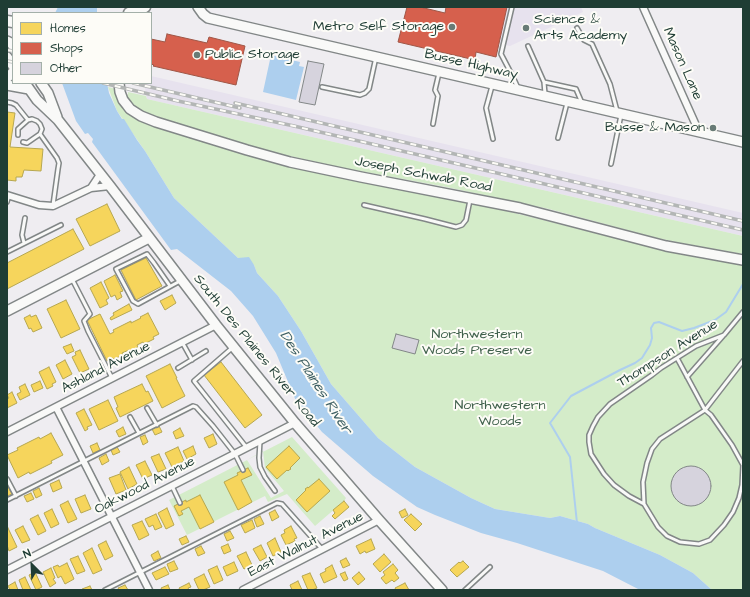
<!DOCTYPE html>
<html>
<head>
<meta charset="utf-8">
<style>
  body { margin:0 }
  #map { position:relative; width:750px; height:597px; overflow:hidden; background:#efedf1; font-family:"Architects Daughter",sans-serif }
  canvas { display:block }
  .frame { position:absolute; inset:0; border:8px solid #1f3d34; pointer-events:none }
  .legend { position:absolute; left:12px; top:12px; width:140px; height:72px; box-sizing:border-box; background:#fdfcf7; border:1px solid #a4b0a9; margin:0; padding:5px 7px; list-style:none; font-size:12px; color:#1f3d34 }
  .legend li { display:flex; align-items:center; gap:8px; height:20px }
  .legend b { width:20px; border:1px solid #a4b0a9 }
  .north { position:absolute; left:12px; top:545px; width:40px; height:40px; -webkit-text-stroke:3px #fdfcf7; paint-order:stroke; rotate:336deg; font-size:11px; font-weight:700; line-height:16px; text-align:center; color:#1f3d34 }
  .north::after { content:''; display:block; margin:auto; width:14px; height:18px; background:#1f3d34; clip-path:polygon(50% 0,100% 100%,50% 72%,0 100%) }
</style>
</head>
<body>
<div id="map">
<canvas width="750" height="597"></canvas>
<div class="frame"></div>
<ul class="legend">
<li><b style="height:11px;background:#f6d55c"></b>Homes</li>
<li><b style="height:11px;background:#d6604d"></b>Shops</li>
<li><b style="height:11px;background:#d6d3dd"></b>Other</li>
</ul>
<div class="north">N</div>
</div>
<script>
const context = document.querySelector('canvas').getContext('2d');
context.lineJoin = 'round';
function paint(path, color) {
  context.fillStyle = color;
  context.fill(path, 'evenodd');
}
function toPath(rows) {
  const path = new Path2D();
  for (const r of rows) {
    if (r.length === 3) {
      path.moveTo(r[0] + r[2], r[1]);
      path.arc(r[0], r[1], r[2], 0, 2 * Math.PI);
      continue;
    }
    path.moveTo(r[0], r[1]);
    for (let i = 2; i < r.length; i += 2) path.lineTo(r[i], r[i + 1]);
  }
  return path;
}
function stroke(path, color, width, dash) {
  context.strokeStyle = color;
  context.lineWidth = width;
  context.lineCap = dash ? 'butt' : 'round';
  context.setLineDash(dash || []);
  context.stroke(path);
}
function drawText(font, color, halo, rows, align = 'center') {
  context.font = font + ' "Architects Daughter",sans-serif';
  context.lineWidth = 4;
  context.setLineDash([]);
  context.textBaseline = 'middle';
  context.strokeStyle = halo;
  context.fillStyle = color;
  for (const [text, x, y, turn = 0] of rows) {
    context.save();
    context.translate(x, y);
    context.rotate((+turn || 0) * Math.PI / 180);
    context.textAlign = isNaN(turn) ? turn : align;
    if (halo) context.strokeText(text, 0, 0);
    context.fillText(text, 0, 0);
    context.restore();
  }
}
const built = toPath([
  [507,7,581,7,583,12,510,46,499,44],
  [151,76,743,213,743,236,147,99,144,83,151,83]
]);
const green = toPath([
  [108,87,116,89,117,96,167,130,235,152,286,166,354,181,486,206,543,220,669,252,700,258,743,265,743,590,712,590,693,573,660,555,595,528,588,524,560,516,550,518,495,509,471,498,415,467,378,438,331,384,301,331,278,296,257,273,254,265,238,258,174,198,145,151,117,111],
  [128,92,146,96,147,99,743,236,743,254,681,243,657,238,549,209,446,187,343,168,272,152,213,136,139,110,129,102,126,96,128,94],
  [292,437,346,498,344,501,315,526,287,494,268,502,265,496,187,535,169,500],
  [263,451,265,468,284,491,271,498,247,460]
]);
const water = toPath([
  [58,7,97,7,97,13,55,13],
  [271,55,300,62,299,66,304,67,296,100,263,92],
  [62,83,84,83,84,84,85,83,107,83,109,93,117,111,122,119,124,119,137,140,145,151,174,198,238,258,249,257,254,265,257,273,278,296,301,331,331,384,378,438,415,467,471,498,495,509,550,518,560,516,588,524,595,528,660,555,693,573,712,590,640,590,603,571,517,543,481,533,435,515,417,507,373,476,322,432,313,421,309,422,303,414,304,411,296,401,276,353,253,316,231,291,177,249,171,250,92,142,93,139,88,133,85,134,76,121]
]);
const homes = toPath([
  [7,112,15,113,10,147,43,149,41,171,24,170,22,177,16,177,16,181,7,180,7,112],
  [107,204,120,231,90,246,76,219,107,204],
  [73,229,84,249,7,289,7,263,73,229],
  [146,258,162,286,136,300,121,270,146,258],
  [115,275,123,291,120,292,122,297,117,300,115,295,111,297,104,281,115,275],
  [101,282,109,298,106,300,108,304,100,308,90,288,101,282],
  [172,295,176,303,165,310,160,301,172,295],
  [66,300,80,329,61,338,47,309,66,300],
  [129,304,132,310,111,320,110,318,114,315,113,313,129,304],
  [148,313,159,334,153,337,154,339,144,344,143,342,137,345,138,347,130,351,129,350,122,353,123,355,114,359,113,358,107,361,87,320,100,314,110,334,114,332,113,330,131,321,131,323,141,318,140,317,148,313],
  [30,315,31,317,36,315,42,328,33,332,31,328,29,329,24,318,30,315],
  [71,344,74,351,67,354,63,347,71,344],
  [80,350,89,369,80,373,72,357,76,355,75,352,80,350],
  [65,360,72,374,63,379,56,365,65,360],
  [221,362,262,415,245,428,204,375,221,362],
  [170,364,177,378,176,378,185,396,162,408,146,376,170,364],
  [49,367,56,382,52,384,53,386,47,389,39,372,49,367],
  [40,381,43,388,34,392,31,385,40,381],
  [25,384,30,395,20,400,17,394,21,392,19,387,25,384],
  [142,384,146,392,148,391,153,401,120,417,116,408,118,407,114,397,142,384],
  [12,392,17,403,7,408,7,399,9,398,7,395,12,392],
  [108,400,118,421,99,430,89,409,108,400],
  [84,409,92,425,87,427,88,429,85,431,76,413,84,409],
  [159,426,162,432,155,435,152,429,159,426],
  [123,427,126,434,119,437,116,431,123,427],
  [180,428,184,436,176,439,173,432,180,428],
  [51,433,63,455,51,461,52,463,30,474,29,472,18,478,7,455,18,450,17,448,39,437,40,439,51,433],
  [213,434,217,444,209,448,204,438,213,434],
  [145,435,148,442,143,445,140,437,145,435],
  [97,443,100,450,93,453,90,446,97,443],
  [193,446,196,454,187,459,183,451,193,446],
  [289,446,300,458,290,468,291,469,289,470,288,471,287,470,277,479,266,467,289,446],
  [117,447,120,452,113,455,111,450,117,447],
  [178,447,184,461,172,467,165,453,178,447],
  [106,454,109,461,102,465,99,458,106,454],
  [159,454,166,469,158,472,151,457,159,454],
  [145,461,152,475,143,479,136,465,145,461],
  [129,467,137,484,128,489,120,472,129,467],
  [248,468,252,475,241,480,252,502,238,510,224,482,238,475,237,473,248,468],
  [120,474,126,490,116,494,109,478,120,474],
  [319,479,330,491,307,512,296,500,306,490,305,489,308,487,308,488,319,479],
  [59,480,62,488,53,492,50,484,59,480],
  [7,485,12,494,7,496,7,485],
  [39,488,42,495,36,498,33,491,39,488],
  [31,493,34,499,27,502,24,496,31,493],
  [85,495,91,509,81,513,75,499,85,495],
  [200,495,214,522,200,529,189,507,181,511,183,514,179,516,174,506,186,500,186,502,200,495],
  [68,501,77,519,68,523,60,505,68,501],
  [344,501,349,507,335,519,332,516,335,513,333,510,344,501],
  [167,508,174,525,166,529,158,513,167,508],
  [52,509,59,524,51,528,44,513,52,509],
  [405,509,408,515,402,518,399,512,405,509],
  [275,510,279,517,272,521,269,513,275,510],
  [156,514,162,527,155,530,153,525,149,527,145,519,156,514],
  [411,514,422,524,415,531,404,520,411,514],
  [38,515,46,531,38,535,30,519,38,515],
  [260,516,264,524,257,527,254,519,260,516],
  [252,520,255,528,245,533,241,525,252,520],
  [142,521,149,535,139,540,132,525,142,521],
  [23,526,30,540,22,543,15,530,23,526],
  [291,526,297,538,294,539,295,541,286,545,281,535,285,533,284,530,291,526],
  [8,528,17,547,9,551,7,545,7,529,8,528],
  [230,531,234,538,227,541,224,534,230,531],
  [186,536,189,542,182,545,179,539,186,536],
  [275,538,281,552,273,556,267,543,275,538],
  [371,539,375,549,366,553,365,551,360,554,356,546,371,539],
  [106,541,113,556,105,560,98,545,106,541],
  [228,544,231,551,224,554,221,547,228,544],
  [261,545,267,557,260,561,253,549,261,545],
  [201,546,205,553,198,556,195,549,201,546],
  [92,548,102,570,93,574,83,553,92,548],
  [158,551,161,558,154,561,151,555,158,551],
  [246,552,252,565,244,569,237,556,246,552],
  [384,554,391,562,380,572,373,564,384,554],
  [78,556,85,571,77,574,70,559,78,556],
  [346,558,350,565,343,568,340,561,346,558],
  [174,561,178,569,170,572,167,564,174,561],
  [463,561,469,567,457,577,450,570,459,562,460,563,463,561],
  [234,562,238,571,227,576,223,567,234,562],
  [67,563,74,579,65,584,61,576,58,578,53,567,58,565,59,567,67,563],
  [393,564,398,570,395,573,399,578,394,582,392,580,386,584,381,578,385,575,383,572,393,564],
  [332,565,337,577,324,583,320,574,326,571,325,569,332,565],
  [217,566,223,580,214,584,208,570,217,566],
  [165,567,169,574,156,580,152,573,165,567],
  [51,568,55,578,53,579,56,583,50,587,43,572,51,568],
  [35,572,42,587,36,590,29,575,35,572],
  [345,572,348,579,344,581,340,574,345,572],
  [359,572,365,579,358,585,352,578,359,572],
  [310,573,317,588,312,590,308,590,302,576,310,573],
  [204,574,210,587,203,590,199,590,194,579,204,574],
  [25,577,31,590,23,590,19,580,25,577],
  [298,581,302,590,292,590,290,585,298,581],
  [15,582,18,590,10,590,8,586,15,582],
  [189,583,191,587,188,588,189,590,180,590,179,588,189,583],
  [405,583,409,590,396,590,395,588,405,583],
  [125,585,128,590,119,590,118,588,125,585],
  [168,585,170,590,162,590,161,588,168,585],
  [90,586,92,590,83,590,82,589,90,586]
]);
const shops = toPath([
  [407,7,420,7,445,13,446,7,507,7,496,57,476,52,475,60,398,42,407,7],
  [167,34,207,43,209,37,245,46,236,85,153,66,154,65,151,64,151,39,165,42,167,34]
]);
const stream = toPath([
  [577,523,570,457,550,423,571,396,620,370,635,363,642,358,650,345,652,338,651,328,654,323,659,322,682,331,694,328,715,320,726,312,743,284]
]);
const building = toPath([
  [308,61,324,64,315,105,299,102,308,61],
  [396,334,419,340,415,354,392,348,396,334],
  [691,486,20]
]);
const lane = toPath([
  [512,7,501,54,512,75,518,88],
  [577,28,584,40,592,44,610,84,617,111],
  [528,46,544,82,545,94],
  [544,82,576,89,582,103],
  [492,86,486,108,493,139],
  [322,87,360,95,365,93,369,89,376,57],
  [7,102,12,103,16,105,28,120,32,119,37,121,40,124,42,129,40,134,57,158,59,163,58,169,53,205],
  [433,124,438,96,435,90,439,73],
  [18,135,18,129,28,120],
  [558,138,567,103],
  [23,142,27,143,40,134],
  [611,164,621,115],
  [7,202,9,195],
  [364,205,425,219,456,227,462,225,466,220,470,200],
  [24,243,22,235,25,218],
  [7,252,61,225],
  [72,279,90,314,84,321,88,331,112,378],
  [170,286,154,263,147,254,116,269,133,301,138,304,180,281],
  [182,342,192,360],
  [232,348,194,381,247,448],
  [677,358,705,410,711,415,732,445,743,465,742,485,739,498,733,512,724,525,710,540,699,544,680,542,667,536,658,527,644,504,643,482,647,463,652,449,660,439,705,410,743,361],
  [178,368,206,351],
  [687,377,723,336],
  [147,408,157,425],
  [130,417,139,433],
  [260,441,259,458,260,467,265,477,275,491],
  [7,479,16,496],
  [172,486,180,503],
  [7,500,193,406,196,407,213,426,235,454,243,470],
  [644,504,629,496,614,485,604,474,591,454,589,442,589,435,593,426,598,417,610,404,652,375,661,368,696,346,724,335,743,312],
  [105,590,277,503,282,504,322,549],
  [465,590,490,567]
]);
const street = toPath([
  [643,7,699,132],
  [91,188,101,173],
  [7,195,39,205,53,206,91,188,110,186],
  [56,407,149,590],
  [7,432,216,325],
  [7,570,295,423],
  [243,590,379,520]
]);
const secondary = toPath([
  [198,7,203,14,208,18,743,142],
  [7,41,11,43,13,46],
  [7,57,13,66],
  [7,78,13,72],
  [25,83,37,100,58,120,110,186,216,325,295,423,379,520,442,590],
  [41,83,48,93,57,117],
  [119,83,120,92,123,100,127,105,130,109,141,116,156,122,247,150,290,162,361,177,520,208,666,246,743,260],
  [7,85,29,89],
  [7,311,149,238]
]);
const primary = toPath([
  [129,13,145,7],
  [7,21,13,22]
]);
const rail = toPath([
  [7,50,13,51],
  [7,61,13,62],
  [103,83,178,101,294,126,743,230],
  [133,83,240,108],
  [235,103,743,221]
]);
const markers = [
  [452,27,4,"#687b76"],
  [526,28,4,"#687b76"],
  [197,55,4,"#687b76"],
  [713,128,4,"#687b76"]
];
const poiNames = [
  ["Science &",534,20],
  ["Arts Academy",534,36],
  ["Metro Self Storage",444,27,"right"],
  ["Public Storage",205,55],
  ["Busse & Mason",705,128,"right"]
];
const streetNames = [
  ["Mason Lane",682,64,66],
  ["Busse Highway",471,65,13],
  ["Joseph Schwab Road",423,175,11],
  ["South Des Plaines River Road",256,351,51],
  ["Thompson Avenue",668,354,-32],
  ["Ashland Avenue",106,368,-27],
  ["Oakwood Avenue",145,486,-27],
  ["East Walnut Avenue",306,545,-27]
];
const parkNames = [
  ["Northwestern",477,335],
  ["Woods Preserve",477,351],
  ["Northwestern",500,406],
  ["Woods",500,422]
];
const waterNames = [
  ["Des Plaines River",315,383,57]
];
paint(built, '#e7e2ee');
paint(green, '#d4ecc9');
paint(water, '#adcfee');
paint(homes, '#f6d55c');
stroke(homes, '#b6a750', 1);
paint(shops, '#d6604d');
stroke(shops, '#9f5646', 1);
stroke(stream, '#adcfee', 2);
paint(building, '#d6d3dd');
stroke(building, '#828787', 1);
stroke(lane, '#828787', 6);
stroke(street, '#828787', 9);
stroke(secondary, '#828787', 12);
stroke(primary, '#828787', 13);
stroke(lane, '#f9f9f8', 3);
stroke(street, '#f9f9f8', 6);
stroke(secondary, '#f9f9f8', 9);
stroke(primary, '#f9f9f8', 10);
stroke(rail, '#b3b6b5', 3.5);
stroke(rail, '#fdfcf7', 2, [6]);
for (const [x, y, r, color] of markers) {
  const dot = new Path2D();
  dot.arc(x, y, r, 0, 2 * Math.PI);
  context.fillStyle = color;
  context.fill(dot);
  stroke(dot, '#fdfcf7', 1.5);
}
drawText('14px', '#1f3d34', '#fdfcf7', poiNames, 'left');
drawText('14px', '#1f3d34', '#fdfcf7', streetNames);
drawText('14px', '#3f604b', '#fdfcf7', parkNames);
drawText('italic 15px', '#3c5e62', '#fdfcf7', waterNames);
</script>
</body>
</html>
